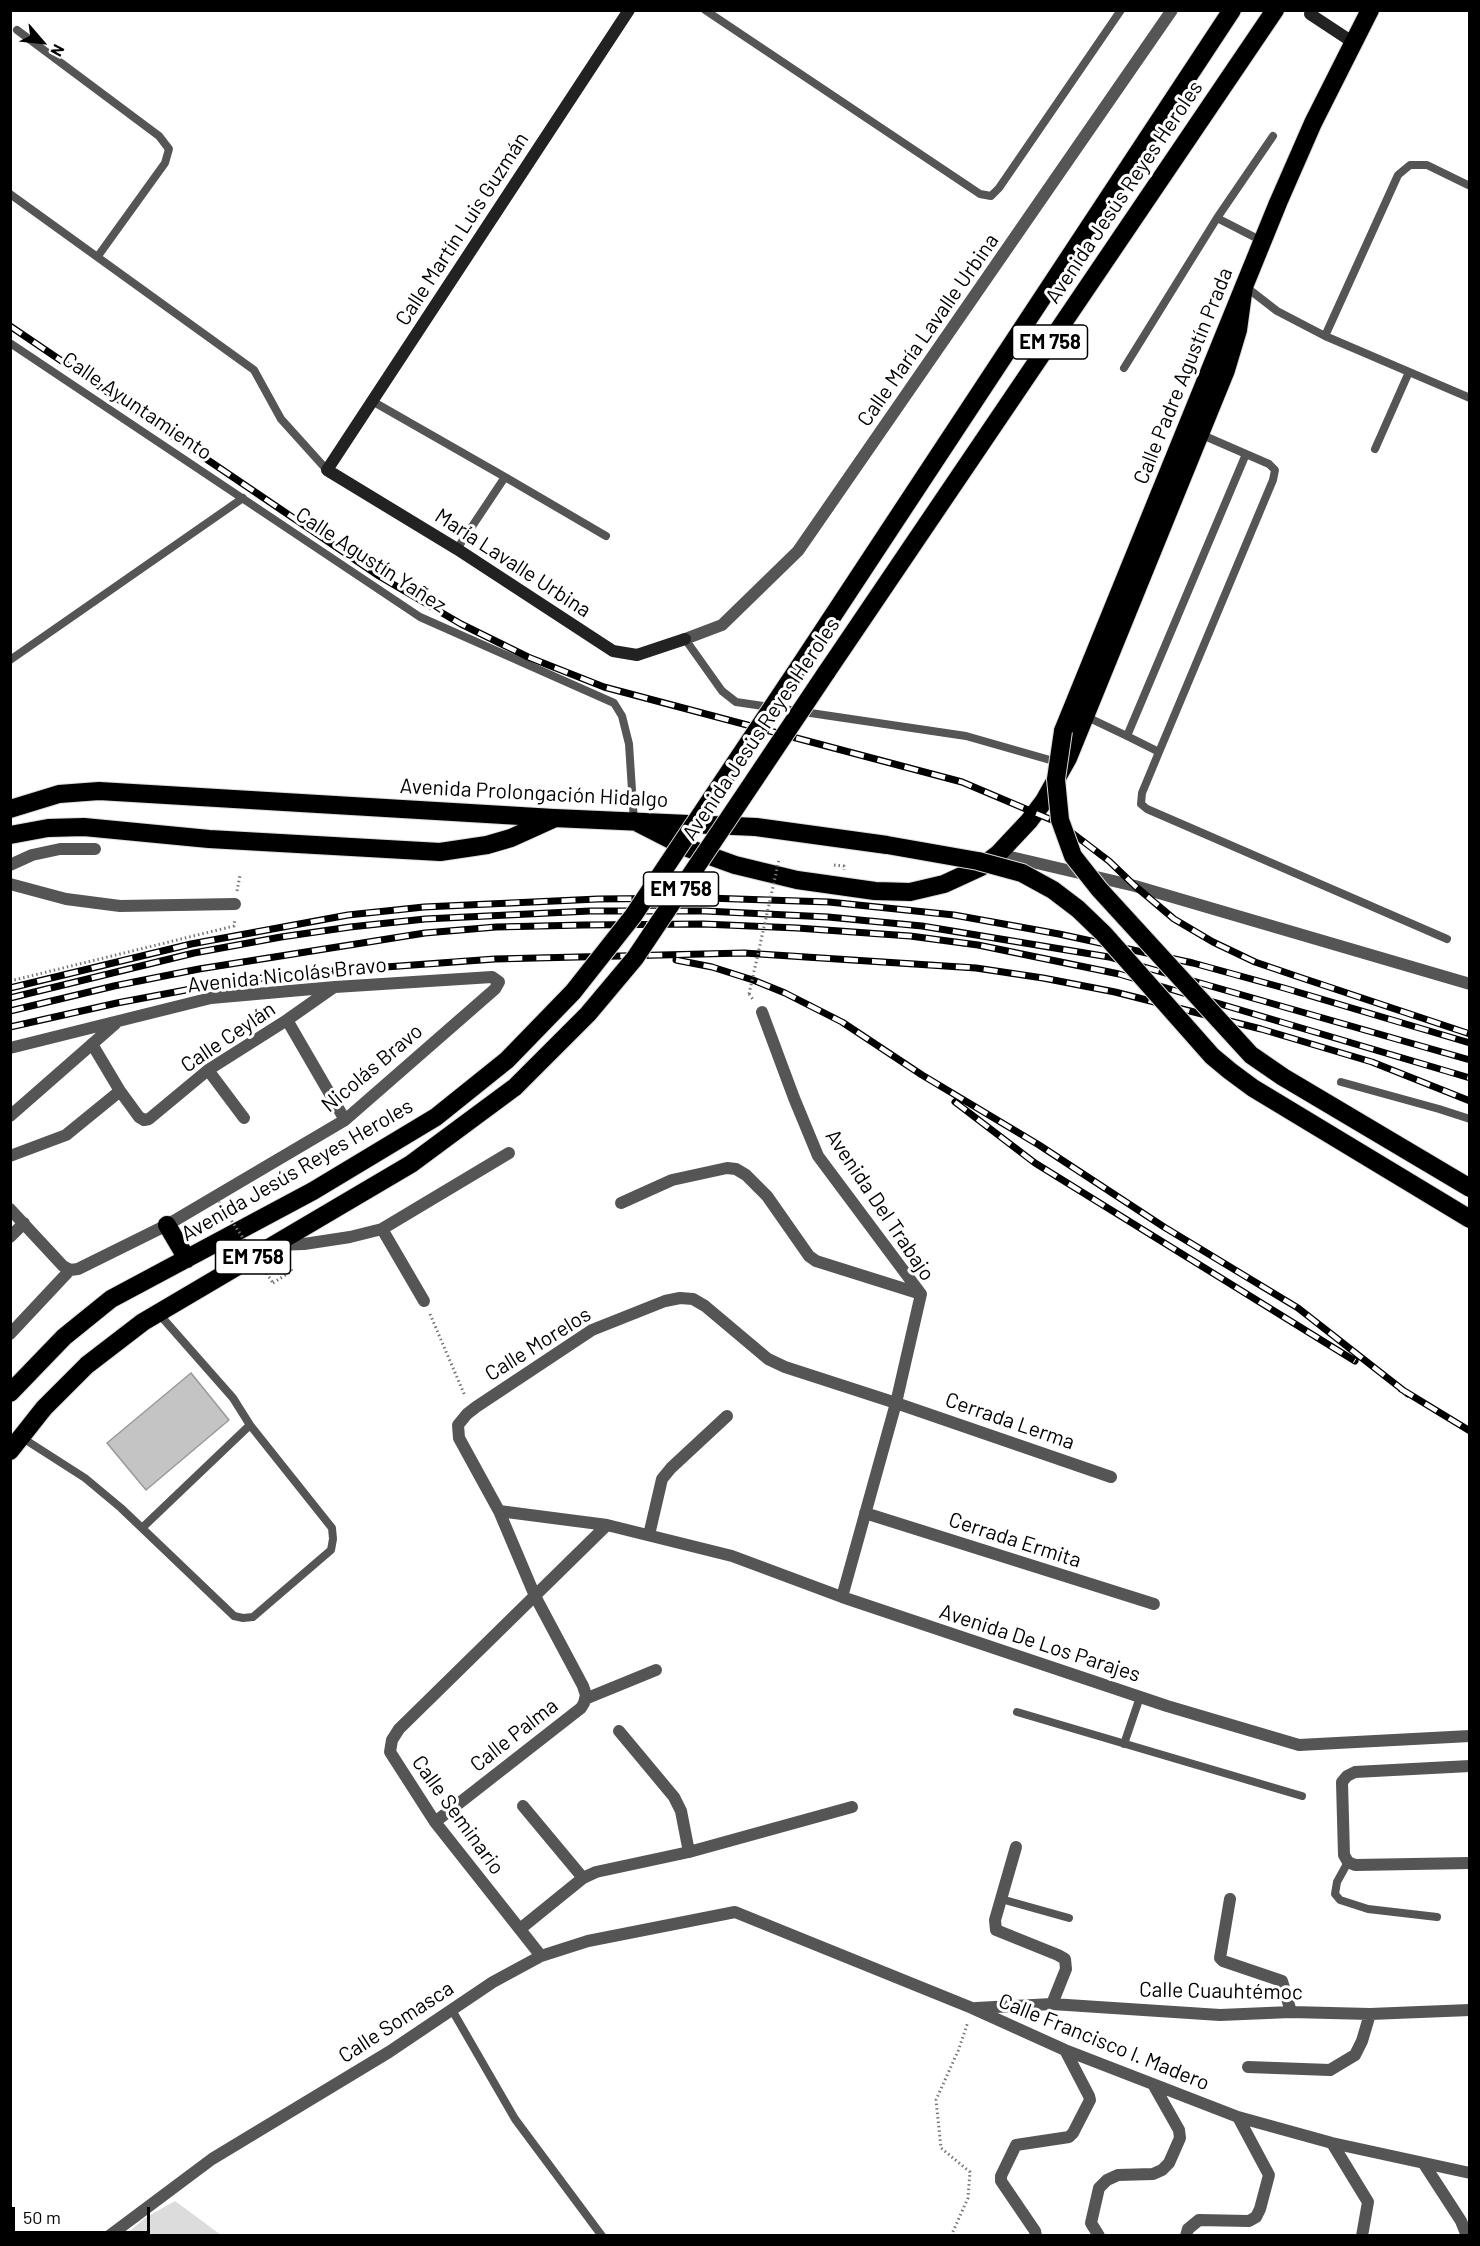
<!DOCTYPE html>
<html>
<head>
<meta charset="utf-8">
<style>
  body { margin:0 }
  #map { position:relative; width:1480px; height:2246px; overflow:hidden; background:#fff; font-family:Barlow,sans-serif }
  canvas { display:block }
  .frame { position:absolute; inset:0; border:12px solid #000; pointer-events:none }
  .north { position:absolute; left:12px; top:12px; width:60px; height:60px; -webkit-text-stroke:4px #fff; paint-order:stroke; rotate:118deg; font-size:16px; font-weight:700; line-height:24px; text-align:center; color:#000 }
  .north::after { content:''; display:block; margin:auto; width:21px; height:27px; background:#000; clip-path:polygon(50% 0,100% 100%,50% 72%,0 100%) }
  .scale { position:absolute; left:12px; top:2207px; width:138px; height:27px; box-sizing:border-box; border:3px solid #000; border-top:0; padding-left:8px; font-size:18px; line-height:21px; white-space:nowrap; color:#000; -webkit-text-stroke:4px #fff; paint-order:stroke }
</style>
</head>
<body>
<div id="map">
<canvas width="1480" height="2246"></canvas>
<div class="frame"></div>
<div class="north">N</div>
<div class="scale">50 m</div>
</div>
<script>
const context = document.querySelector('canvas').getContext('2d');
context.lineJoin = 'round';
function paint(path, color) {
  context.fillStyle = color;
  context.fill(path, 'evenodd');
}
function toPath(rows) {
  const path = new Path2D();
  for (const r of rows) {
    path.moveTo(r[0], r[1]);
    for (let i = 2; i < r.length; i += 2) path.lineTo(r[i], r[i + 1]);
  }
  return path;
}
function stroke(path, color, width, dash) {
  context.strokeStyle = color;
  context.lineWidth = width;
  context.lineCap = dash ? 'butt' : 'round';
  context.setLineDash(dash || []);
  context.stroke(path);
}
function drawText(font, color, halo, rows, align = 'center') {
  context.font = font + ' Barlow,sans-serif';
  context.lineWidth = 6;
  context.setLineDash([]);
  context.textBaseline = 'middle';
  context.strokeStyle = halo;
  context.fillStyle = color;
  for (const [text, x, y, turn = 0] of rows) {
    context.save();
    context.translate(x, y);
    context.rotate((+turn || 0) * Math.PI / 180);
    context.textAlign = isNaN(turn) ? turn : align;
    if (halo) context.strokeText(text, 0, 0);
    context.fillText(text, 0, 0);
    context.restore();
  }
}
const green = toPath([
  [175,2201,221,2235,125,2235,145,2218]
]);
const building = toPath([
  [191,1373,229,1420,146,1490,107,1443,191,1373]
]);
const path = toPath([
  [834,865,844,866,844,870],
  [237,891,240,875],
  [10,981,234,926,235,919],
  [749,994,754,1001],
  [273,1283,292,1271,284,1258],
  [430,1314,465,1396],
  [951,2236,968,2198,970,2172,941,2148,936,2100,958,2051,968,2022]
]);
const lane = toPath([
  [705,10,980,194,991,196,999,188,1121,10],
  [17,30,159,136,169,149,165,163,98,256],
  [10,194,254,370,281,419,327,470],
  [1217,218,1262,241],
  [1246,287,1277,311,1325,336,1470,398],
  [1325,336,1398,175,1410,165,1427,165,1470,186],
  [10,343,420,617,614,703,622,716,629,744,634,821],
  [1124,368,1217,218,1273,136],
  [372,401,505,477],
  [1200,434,1269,464,1275,470,1273,480,1159,752,1142,793,1141,804,1147,809,1447,939],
  [1375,449,1409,372],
  [457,549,505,477,606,536],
  [685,639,722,691,736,702,966,736,1057,762],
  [10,660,243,498],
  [1085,716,1127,736],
  [1159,752,1127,736,1246,454],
  [1341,1082,1439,1109,1470,1119],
  [21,1437,85,1478,121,1508,234,1616,243,1618,253,1617,331,1550,333,1539,332,1528,250,1425,233,1398,159,1314],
  [142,1528,250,1425],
  [1017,1712,1302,1796],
  [1124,1744,1140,1697],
  [1348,1862,1337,1882,1335,1894,1340,1900,1368,1909,1437,1917],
  [1001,1899,1069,1918],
  [452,2010,515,2119,602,2236]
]);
const street = toPath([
  [685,639,722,625,798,551,1172,10],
  [998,854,1135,886,1470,984],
  [10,865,32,855,60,849,95,849],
  [10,884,66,899,120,906,235,904],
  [762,1012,794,1098,818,1156,921,1294,896,1403,842,1597],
  [287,1020,345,1120],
  [92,1044,120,1091,139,1117,144,1120,149,1119,208,1070,287,1020,334,987],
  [10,1048,211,998,335,987,492,977,499,982,495,989,345,1120,167,1225,78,1269,70,1270],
  [208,1070,244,1118],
  [10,1116,115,1024],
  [10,1156,66,1135,120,1091],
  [621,1203,672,1180,727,1168,736,1169,746,1175,767,1196,809,1256,816,1261,921,1294],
  [10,1209,63,1266,70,1270],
  [382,1229,509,1153],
  [10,1237,24,1223],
  [276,1245,304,1244,350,1237,382,1229,424,1301],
  [10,1334,70,1270],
  [499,1511,607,1525,732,1556,842,1597,1167,1706,1299,1745,1470,1736],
  [865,1513,1154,1604],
  [649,1535,662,1479,671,1468,727,1416],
  [585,1699,656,1670],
  [619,1731,674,1797,681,1811,689,1852],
  [1470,1766,1355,1772,1347,1776,1342,1782,1344,1855,1348,1862,1355,1865,1470,1863],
  [523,1806,583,1878],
  [435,1822,581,1708,584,1703,586,1695,583,1686,535,1596,499,1511,459,1438,458,1425,467,1414,476,1407,592,1330,665,1301,680,1298,693,1299,705,1306,768,1359,785,1367,896,1403,1111,1477],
  [1016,1847,995,1920,996,1930,1058,1955,1065,1959,1066,1969,1052,2004],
  [1230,1899,1220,1958,1223,1961,1282,1981,1291,2012],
  [520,1929,583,1878,596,1872,689,1852,852,1807],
  [541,1956,435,1822,390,1752,392,1740,399,1729,607,1525],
  [976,2008,1052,2004,1220,2015,1291,2012,1370,2014,1470,2010],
  [1248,2067,1330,2070,1355,2055,1362,2041,1370,2014],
  [1332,2143,1368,2202,1362,2236],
  [1424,2164,1461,2221,1467,2236],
  [109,2236,212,2159,389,2052,493,1982,541,1956,588,1941,735,1912,972,2008,1065,2050,1238,2117,1332,2143,1470,2173],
  [1036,2236,1035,2231,1001,2181,1001,2176,1016,2145,1069,2137,1073,2133,1090,2100,1089,2096,1065,2050],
  [1099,2236,1091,2223,1099,2188,1107,2180,1118,2175,1153,2174,1162,2170,1169,2163,1180,2138,1179,2130,1153,2084],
  [1186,2236,1188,2229,1199,2220,1249,2221,1256,2217,1260,2209,1269,2175,1238,2117]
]);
const secondary = toPath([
  [629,10,327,470,457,549,613,651,637,655,685,639],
  [1310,14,1354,43]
]);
const highway = toPath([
  [799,667,1232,10],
  [826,673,1275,10],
  [1063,731,1278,203,1313,123,1370,10],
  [10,809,59,794,99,791,554,818,756,827],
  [634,821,685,847,735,865,797,880,875,891,910,892,944,884,981,867,998,854,1029,821,1044,801,1068,758,1226,370,1238,330,1244,286],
  [10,835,48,828,84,827,209,839,440,852,487,845,511,838,553,819],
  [167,1225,187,1259],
  [10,1393,64,1337,111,1299,313,1191,436,1117,507,1060],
  [10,1451,44,1408,87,1365,143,1322,411,1164,515,1087]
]);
const rail = toPath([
  [10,326,379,576,461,624,528,657,604,687,962,782,1059,823,1109,861,1135,886,1174,919,1213,942,1255,962,1293,975,1470,1034],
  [676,960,712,967,753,980,785,993,842,1022,922,1075,1039,1145,1164,1227,1298,1308,1408,1394],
  [10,988,191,944,348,915,424,907,598,899,707,898,829,902,954,915,1059,934,1193,963,1284,988,1470,1043],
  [10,998,194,953,281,937,350,927,425,919,590,911,705,911,828,917,922,926,1109,957,1470,1060],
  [10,1011,114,986,199,969,425,933,496,927,584,925,703,924,797,928,910,936,978,945,1119,974,1470,1078],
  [10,1027,117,1003,207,986,290,974,495,959,744,953,976,968,1043,978,1115,992,1261,1029,1372,1062,1470,1101],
  [955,1102,1035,1163,1355,1361],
  [1401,1389,1470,1431]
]);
const pathBridge = toPath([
  [749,994,779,860],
  [219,1202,273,1283]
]);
const highwayBridge = toPath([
  [1063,731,1056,779,1060,820,1073,856,1099,889,1251,1055,1283,1077,1470,1188],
  [756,827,887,845,978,861,1022,873,1053,890,1078,909,1104,934,1212,1056,1230,1071,1253,1088,1470,1219],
  [507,1060,573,992,633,916,799,667],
  [515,1087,588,1014,635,958,826,673]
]);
const shields = [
  [1050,342,75],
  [681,889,75],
  [253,1257,75]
];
const shieldNames = [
  ["EM 758",1050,342],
  ["EM 758",681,889],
  ["EM 758",253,1257]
];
const streetNames = [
  ["Avenida Jesús Reyes Heroles",1124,192,-56],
  ["Calle Martín Luis Guzmán",462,229,-57],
  ["Calle María Lavalle Urbina",928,330,-55],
  ["Calle Padre Agustín Prada",1183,376,-68],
  ["Calle Ayuntamiento",137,406,34],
  ["Calle Agustín Yañez",371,560,33],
  ["María Lavalle Urbina",513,563,33],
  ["Avenida Jesús Reyes Heroles",761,729,-56],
  ["Avenida Prolongación Hidalgo",534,793,3],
  ["Avenida Nicolás Bravo",287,975,-6],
  ["Calle Ceylán",228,1037,-34],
  ["Nicolás Bravo",372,1068,-40],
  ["Avenida Jesús Reyes Heroles",297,1170,-30],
  ["Avenida Del Trabajo",880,1205,56],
  ["Calle Morelos",538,1344,-32],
  ["Cerrada Lerma",1010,1421,19],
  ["Cerrada Ermita",1015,1540,18],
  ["Avenida De Los Parajes",1040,1643,18],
  ["Calle Palma",514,1735,-38],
  ["Calle Seminario",458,1815,54],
  ["Calle Cuauhtémoc",1221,1991,1],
  ["Calle Somasca",396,2022,-33],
  ["Calle Francisco I. Madero",1104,2042,22]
];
paint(green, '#dcdcdc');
paint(building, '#c4c4c4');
stroke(building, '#999', 1.5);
stroke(highway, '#dbdbdb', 20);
stroke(path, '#777', 3, [1.5, 3]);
stroke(lane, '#555', 8);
stroke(street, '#555', 12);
stroke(secondary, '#222', 12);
stroke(highway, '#000', 18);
stroke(rail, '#000', 7);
stroke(rail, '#fff', 4.5, [14]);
stroke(highwayBridge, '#dbdbdb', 20, []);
stroke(pathBridge, '#777', 3, [1.5, 3]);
stroke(highwayBridge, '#000', 18);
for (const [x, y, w] of shields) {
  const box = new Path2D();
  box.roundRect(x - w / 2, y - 17, w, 34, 4.5);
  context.fillStyle = '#fff';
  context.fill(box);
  stroke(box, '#000', 1.5);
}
drawText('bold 20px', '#000', null, shieldNames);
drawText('21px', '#000', '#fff', streetNames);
</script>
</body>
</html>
